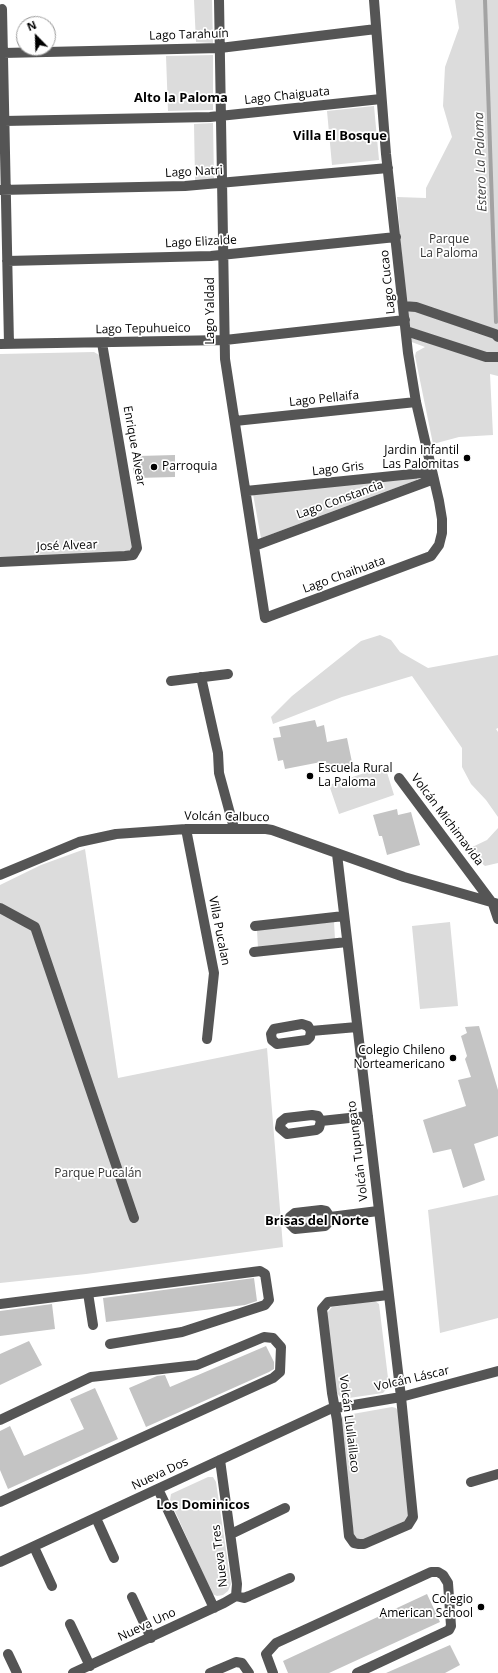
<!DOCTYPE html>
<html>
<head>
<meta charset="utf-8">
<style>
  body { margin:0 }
  #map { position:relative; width:498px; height:1673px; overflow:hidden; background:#fff; font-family:"Open Sans",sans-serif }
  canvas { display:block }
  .north { position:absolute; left:16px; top:16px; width:40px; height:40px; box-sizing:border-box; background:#fff; border:1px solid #999; border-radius:50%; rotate:337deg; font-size:11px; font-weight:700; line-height:16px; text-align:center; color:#000 }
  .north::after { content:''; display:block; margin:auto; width:14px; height:18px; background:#000; clip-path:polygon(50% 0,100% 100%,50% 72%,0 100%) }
</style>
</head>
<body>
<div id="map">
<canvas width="498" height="1673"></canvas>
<div class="north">N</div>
</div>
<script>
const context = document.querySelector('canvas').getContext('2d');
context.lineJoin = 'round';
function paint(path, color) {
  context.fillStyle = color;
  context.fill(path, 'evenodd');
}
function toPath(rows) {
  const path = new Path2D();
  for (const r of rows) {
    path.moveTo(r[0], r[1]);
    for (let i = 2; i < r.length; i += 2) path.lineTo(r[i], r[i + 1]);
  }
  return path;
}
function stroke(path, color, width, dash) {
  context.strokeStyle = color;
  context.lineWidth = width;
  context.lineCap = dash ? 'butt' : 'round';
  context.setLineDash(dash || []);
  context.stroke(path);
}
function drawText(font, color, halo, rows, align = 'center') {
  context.font = font + ' "Open Sans",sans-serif';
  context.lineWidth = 3.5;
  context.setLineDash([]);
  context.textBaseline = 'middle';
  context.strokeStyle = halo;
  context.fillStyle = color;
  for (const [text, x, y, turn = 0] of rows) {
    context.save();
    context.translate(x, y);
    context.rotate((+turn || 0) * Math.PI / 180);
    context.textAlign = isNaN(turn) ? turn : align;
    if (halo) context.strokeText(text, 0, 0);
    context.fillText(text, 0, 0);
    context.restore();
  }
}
const green = toPath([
  [194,0,212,0,213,43,196,42],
  [455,0,498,0,498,376,490,374,493,435,459,437,433,444,415,356,416,352,425,347,409,341,397,197,426,198,426,188,452,137,443,106,445,67,459,28],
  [213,55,213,110,168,111,166,56],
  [374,106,379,160,332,165,327,111],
  [213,123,214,180,195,180,194,124],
  [94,352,101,356,134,546,132,550,128,552,0,558,0,354],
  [417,478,417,480,261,538,253,494],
  [380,635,391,640,400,652,428,668,498,655,498,728,496,729,498,732,498,817,486,800,471,784,462,767,462,748,412,676,342,697,273,724,271,717,292,696,361,641],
  [385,766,394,795,339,814,329,785],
  [498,825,498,863,485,866,466,850,487,840,498,828],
  [85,849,118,1078,267,1048,283,1247,86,1274,0,1283,0,885,41,865],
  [334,922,335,939,258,948,257,930],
  [450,922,458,1006,420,1009,412,926],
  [498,1195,498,1318,440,1333,428,1210],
  [321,1214,325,1216,325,1221,296,1225,293,1219],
  [375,1301,379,1304,389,1386,383,1393,342,1399,336,1392,327,1313,332,1307],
  [392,1407,396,1408,398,1411,409,1519,362,1541,358,1540,354,1536,340,1421,342,1417,347,1415],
  [208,1477,213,1477,216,1482,231,1584,228,1591,223,1595,217,1596,212,1594,170,1500,171,1494]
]);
const stream = toPath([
  [485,0,496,322]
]);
const building = toPath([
  [175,455,175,477,137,478,137,473,133,473,133,462,138,461,138,456],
  [315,720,317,727,324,725,327,742,347,738,353,767,328,772,326,761,285,769,283,760,278,761,273,738,281,737,279,727],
  [397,809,398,815,411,812,420,845,387,855,382,836,379,836,373,815],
  [479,1026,498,1090,498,1136,474,1144,485,1180,463,1188,451,1149,433,1153,423,1120,466,1106,458,1080,471,1077,465,1059,467,1056,461,1036,467,1033,465,1027],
  [254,1278,257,1301,245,1305,106,1322,103,1298],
  [52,1304,55,1329,0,1336,0,1311],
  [29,1341,42,1365,0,1385,0,1354],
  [266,1346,274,1362,274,1369,269,1372,146,1427,129,1388,157,1376,165,1375,170,1387],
  [95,1388,118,1439,8,1489,0,1470,0,1431,10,1426,24,1456,84,1429,70,1399],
  [427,1594,440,1622,329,1673,288,1673,283,1661],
  [450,1645,460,1665,445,1673,386,1673]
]);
const minor = toPath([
  [219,0,225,359,265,618,431,556,439,545,442,533,442,519,439,501,416,402,408,353,386,154,374,0],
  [2,9,9,344],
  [3,53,220,48,376,29],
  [4,121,210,117,381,99],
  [0,190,185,186,388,168],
  [7,261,211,256,396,237],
  [403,306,416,307,495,334,498,337],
  [406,331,486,357,498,357],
  [0,344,225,340,405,320],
  [235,421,416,402],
  [246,491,432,472],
  [254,546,434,479],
  [0,562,125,556,133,555,137,548,102,343],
  [201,677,218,753,219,773,234,828],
  [171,681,228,674],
  [399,778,493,904,498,919],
  [186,829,214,973,207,1039],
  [337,854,401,1397,413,1517,408,1525,364,1544,359,1544,354,1543,349,1536,337,1420,332,1393,322,1309,328,1302,388,1295],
  [0,875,79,842,116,834,186,829,266,829,272,830,404,877,498,904],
  [0,908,35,927,134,1218],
  [255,926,344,916],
  [254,952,347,942],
  [302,1024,308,1026,311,1031,310,1037,307,1040,277,1044,272,1040,271,1034,274,1029,302,1024],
  [311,1031,357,1027],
  [312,1115,318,1116,321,1121,319,1128,316,1130,287,1134,280,1128,281,1122,286,1118,312,1115],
  [321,1121,368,1116],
  [321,1210,326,1211,330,1217,328,1223,325,1226,295,1229,289,1223,290,1217,295,1213,321,1210],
  [330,1217,378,1211],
  [88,1293,93,1325],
  [0,1304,260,1271,265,1274,269,1300,265,1305,182,1332,110,1344],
  [0,1420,91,1377,197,1365,264,1337,273,1338,281,1347,280,1372,273,1378,0,1502],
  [471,1482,498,1474],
  [158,1489,214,1608],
  [96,1518,114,1558],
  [231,1534,285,1508],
  [34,1547,52,1586],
  [0,1562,330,1409,401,1397,498,1371],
  [236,1596,244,1598,249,1596,290,1578],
  [132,1597,151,1638],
  [70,1624,90,1666],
  [8,1654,17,1673],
  [73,1673,224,1603,236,1596,237,1584,220,1460],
  [210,1673,236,1662,242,1663,249,1673],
  [273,1673,266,1654,276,1643,431,1572,438,1572,443,1575,448,1583,451,1626,449,1630,357,1673]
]);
const markers = [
  [467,458,4,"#000"],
  [154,467,4,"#000"],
  [310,776,4,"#000"],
  [453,1058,4,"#000"],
  [481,1607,4,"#000"]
];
const streetNames = [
  ["Lago Tarahuín",189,35,-2],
  ["Lago Chaiguata",287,96,-6],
  ["Lago Natri",194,172,-3],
  ["Lago Elizalde",201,242,-3],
  ["Lago Cucao",388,282,-96],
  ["Lago Yaldad",211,311,-90],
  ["Lago Tepuhueico",143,329,-1],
  ["Lago Pellaifa",324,399,-6],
  ["Enrique Alvear",134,446,80],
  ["Lago Gris",338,469,-6],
  ["Lago Constancia",340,500,-20],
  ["José Alvear",67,546,-2],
  ["Lago Chaihuata",344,575,-20],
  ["Volcán Calbuco",227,817,1],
  ["Volcán Michimavida",447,820,53],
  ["Villa Pucalan",219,931,79],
  ["Volcán Tupungato",358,1151,-97],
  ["Volcán Láscar",412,1379,-13],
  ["Volcán Llullaillaco",349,1424,83],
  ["Nueva Dos",160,1474,-25],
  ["Nueva Tres",220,1556,-97],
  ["Nueva Uno",147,1625,-25]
];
const parkNames = [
  ["Parque",449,240],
  ["La Paloma",449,254],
  ["Parque Pucalán",98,1174]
];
const poiNames = [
  ["Jardin Infantil",459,451],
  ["Las Palomitas",459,465],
  ["Parroquia",162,467,"left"],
  ["Escuela Rural",318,769,"left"],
  ["La Paloma",318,783,"left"],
  ["Colegio Chileno",445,1051],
  ["Norteamericano",445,1065],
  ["Colegio",473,1600],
  ["American School",473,1614]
];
const neighbourhoodNames = [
  ["Alto la Paloma",181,98],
  ["Villa El Bosque",340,136],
  ["Brisas del Norte",317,1221],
  ["Los Dominicos",203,1505]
];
const waterNames = [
  ["Estero La Paloma",481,162,-92]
];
paint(green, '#dcdcdc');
stroke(stream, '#a3a3a3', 4);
paint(building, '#c4c4c4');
stroke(minor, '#555', 10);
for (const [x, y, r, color] of markers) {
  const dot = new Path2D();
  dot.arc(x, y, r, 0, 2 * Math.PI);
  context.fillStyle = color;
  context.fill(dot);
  stroke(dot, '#fff', 1.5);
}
drawText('12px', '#000', '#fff', streetNames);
drawText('12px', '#333', '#fff', parkNames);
drawText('12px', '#000', '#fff', poiNames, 'right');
drawText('bold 13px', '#000', '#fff', neighbourhoodNames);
drawText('italic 13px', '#444', '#fff', waterNames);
</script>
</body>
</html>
